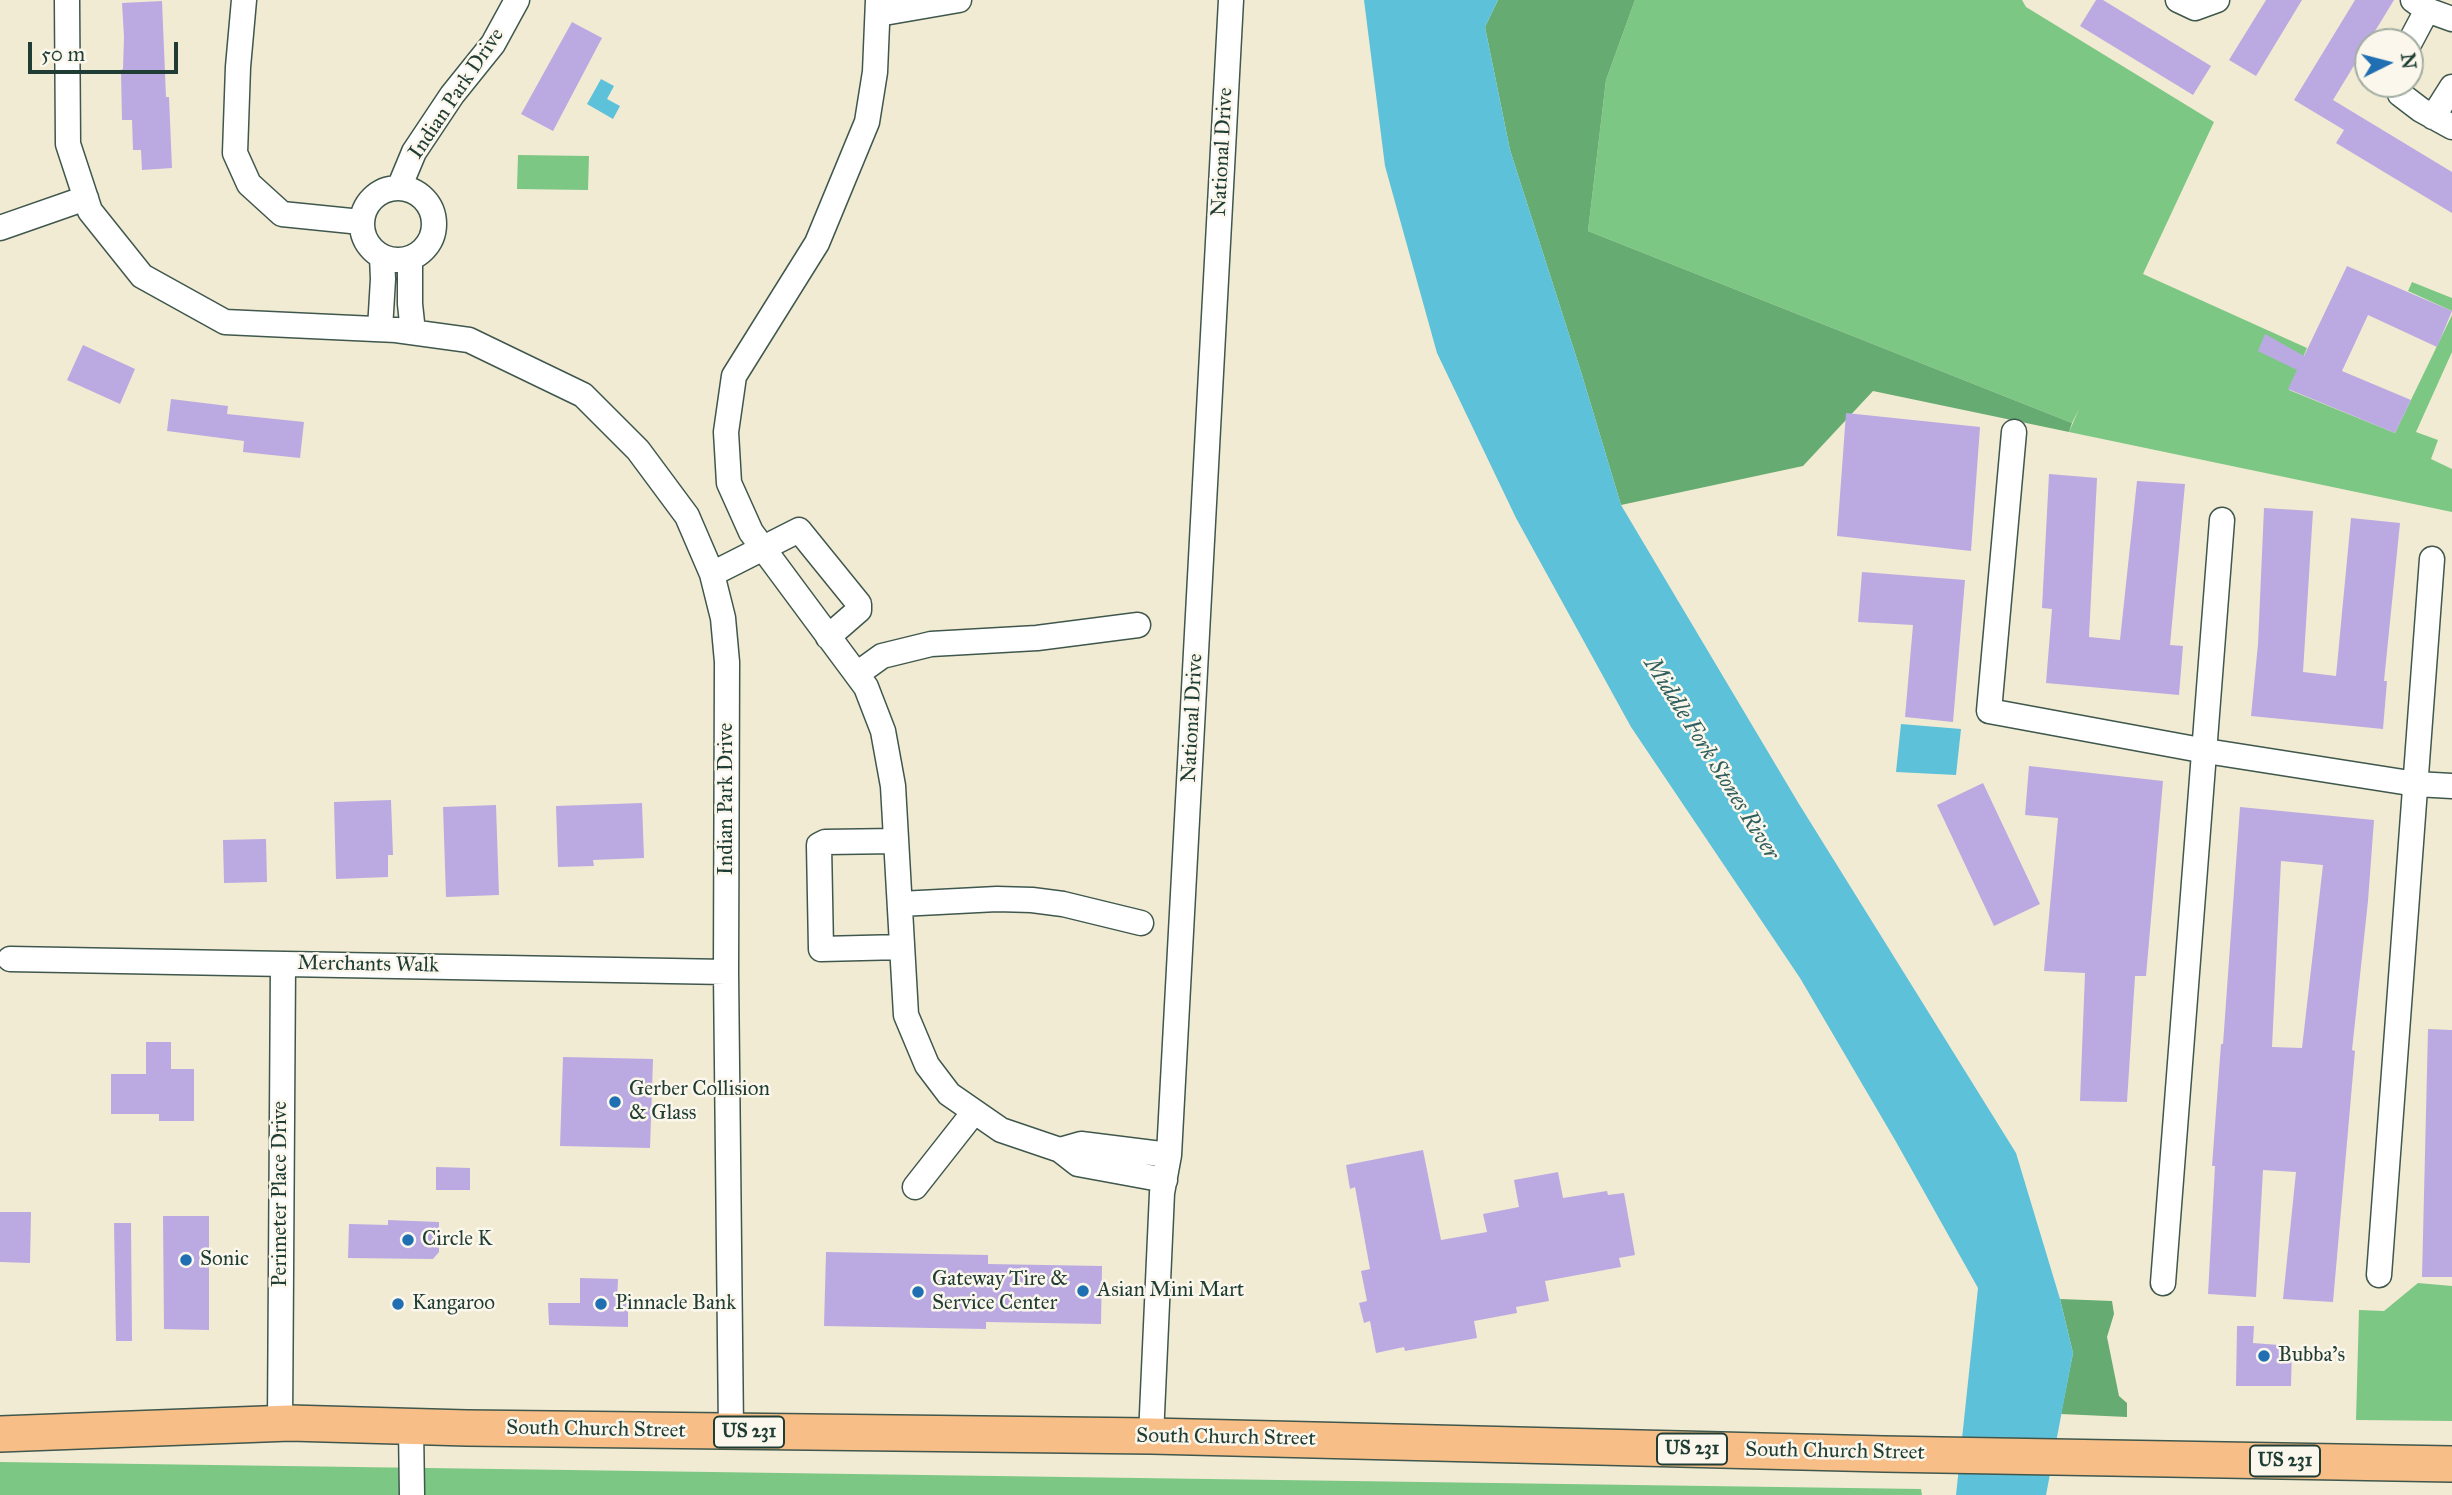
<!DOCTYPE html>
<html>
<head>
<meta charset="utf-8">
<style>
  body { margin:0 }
  #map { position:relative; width:2452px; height:1495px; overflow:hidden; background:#f2ebd3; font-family:"IM FELL Great Primer",serif }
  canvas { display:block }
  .north { position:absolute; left:2354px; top:28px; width:70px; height:70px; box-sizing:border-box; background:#fbf7ec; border:2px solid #a3ada2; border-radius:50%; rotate:84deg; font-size:19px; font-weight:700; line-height:28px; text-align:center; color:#1f3d34 }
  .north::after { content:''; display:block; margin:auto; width:24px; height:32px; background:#1f6fb2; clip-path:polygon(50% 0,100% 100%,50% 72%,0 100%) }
  .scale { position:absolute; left:28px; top:42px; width:150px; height:32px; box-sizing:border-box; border:4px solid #1f3d34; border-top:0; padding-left:9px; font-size:21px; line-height:24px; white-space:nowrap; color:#1f3d34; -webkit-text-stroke:5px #fbf7ec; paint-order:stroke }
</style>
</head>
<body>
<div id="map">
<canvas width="2452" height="1495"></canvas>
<div class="north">N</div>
<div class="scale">50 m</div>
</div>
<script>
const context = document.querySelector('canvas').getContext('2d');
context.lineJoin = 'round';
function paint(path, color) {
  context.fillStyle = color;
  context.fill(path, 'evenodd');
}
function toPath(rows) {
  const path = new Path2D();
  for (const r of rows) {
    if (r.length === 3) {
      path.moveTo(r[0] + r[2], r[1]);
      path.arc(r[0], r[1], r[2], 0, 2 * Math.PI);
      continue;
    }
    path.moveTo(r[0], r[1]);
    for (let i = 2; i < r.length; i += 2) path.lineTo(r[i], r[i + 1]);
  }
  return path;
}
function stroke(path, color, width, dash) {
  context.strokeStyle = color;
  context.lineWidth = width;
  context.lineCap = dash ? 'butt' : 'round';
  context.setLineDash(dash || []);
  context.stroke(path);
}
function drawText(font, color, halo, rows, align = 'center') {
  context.font = font + ' "IM FELL Great Primer",serif';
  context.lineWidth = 5;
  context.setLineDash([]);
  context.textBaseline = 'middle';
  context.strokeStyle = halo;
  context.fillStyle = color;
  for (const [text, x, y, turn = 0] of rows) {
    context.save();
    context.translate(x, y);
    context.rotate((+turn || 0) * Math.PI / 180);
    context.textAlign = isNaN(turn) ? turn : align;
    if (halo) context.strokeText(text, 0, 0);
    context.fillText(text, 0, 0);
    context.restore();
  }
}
const green = toPath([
  [1635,0,2022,0,2026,7,2214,122,2143,274,2307,348,2289,390,2395,433,2452,315,2452,352,2416,432,2438,440,2431,459,2452,469,2452,512,2069,432,2079,409,2072,423,1588,231,1606,80],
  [518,155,589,156,588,190,517,189],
  [2412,282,2452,298,2452,311,2408,291],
  [2418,1283,2452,1286,2452,1421,2356,1420,2359,1310,2384,1311],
  [0,1462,1921,1489,1922,1495,0,1495]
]);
const forest = toPath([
  [1498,0,1635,0,1606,80,1588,231,2072,423,2069,432,1873,391,1803,466,1621,505,1582,375,1510,150,1485,27],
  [2060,1299,2112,1301,2114,1314,2107,1337,2119,1396,2127,1403,2127,1417,2061,1414,2073,1353]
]);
const water = toPath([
  [1364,0,1498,0,1485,27,1510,150,1582,375,1621,505,1799,804,2016,1153,2060,1299,2073,1353,2046,1495,1956,1495,1978,1288,1895,1140,1800,978,1631,727,1516,518,1437,353,1385,166],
  [601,79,614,86,607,99,620,106,613,119,587,104],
  [1901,724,1961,729,1956,775,1896,772]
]);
const building = toPath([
  [2096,0,2103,0,2211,66,2193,95,2080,26],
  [2266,0,2302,0,2256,76,2229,60],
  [2355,0,2394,0,2333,100,2452,172,2452,213,2336,143,2344,130,2294,100],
  [162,1,166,97,169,97,172,168,142,170,141,150,133,150,132,120,122,120,121,70,123,69,124,37,122,3],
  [572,22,602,38,553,131,521,114],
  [2347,266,2452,311,2437,347,2368,315,2342,371,2411,400,2395,433,2288,389,2297,370,2258,351,2265,334,2304,356],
  [83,345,135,369,120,404,67,380],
  [171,399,228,406,227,414,304,422,300,458,243,452,244,441,167,431],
  [1846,413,1980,427,1971,551,1837,536],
  [2049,474,2097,478,2089,637,2120,640,2137,481,2185,484,2170,645,2183,646,2179,695,2046,683,2052,609,2042,608],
  [2264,508,2313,511,2303,672,2336,676,2351,518,2400,523,2384,681,2387,681,2383,729,2251,716,2258,644],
  [1862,572,1965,580,1953,722,1905,717,1913,625,1858,622],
  [2029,766,2163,781,2146,976,2135,976,2127,1102,2080,1101,2085,973,2044,971,2058,818,2025,815],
  [1983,783,2040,904,1994,926,1937,805],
  [391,800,393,855,388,855,388,877,336,879,334,802],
  [642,803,644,858,593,860,594,866,558,867,556,806],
  [496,805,499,895,446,897,443,807],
  [2240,807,2374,820,2368,901,2352,1050,2355,1051,2333,1302,2283,1299,2296,1172,2263,1170,2256,1297,2208,1294,2215,1166,2212,1166,2221,1044,2223,1044],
  [2281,861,2323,865,2302,1048,2272,1047],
  [266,839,267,882,224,883,223,840],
  [2428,1029,2452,1030,2452,1277,2422,1277],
  [146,1042,171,1042,171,1069,194,1069,194,1121,159,1121,159,1114,111,1114,111,1074,146,1074],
  [563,1057,653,1059,650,1148,560,1146],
  [1423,1150,1441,1240,1487,1232,1483,1214,1519,1207,1514,1180,1558,1172,1563,1198,1607,1191,1608,1195,1624,1193,1635,1255,1619,1258,1621,1267,1545,1281,1549,1301,1516,1307,1517,1313,1474,1321,1477,1338,1405,1351,1404,1347,1376,1353,1370,1321,1364,1323,1359,1303,1367,1301,1361,1271,1370,1269,1355,1187,1350,1189,1346,1165],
  [436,1167,470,1168,470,1190,436,1190],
  [0,1212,31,1212,30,1263,0,1262],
  [163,1216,209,1216,209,1330,164,1329],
  [388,1220,439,1222,439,1252,433,1259,348,1258,349,1224,388,1225],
  [114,1223,131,1223,132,1341,116,1341],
  [826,1252,988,1255,988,1264,1102,1266,1101,1324,986,1322,986,1329,824,1326],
  [580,1278,618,1279,617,1303,628,1303,628,1327,549,1325,548,1303,580,1303],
  [2237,1326,2254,1326,2253,1343,2292,1346,2291,1386,2236,1386]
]);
const minor = toPath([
  [67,0,68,144,90,211,142,276,225,322,396,330,469,340,583,395,638,450,687,516,712,574,723,618,727,662,726,972,731,1431],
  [244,0,238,67,235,153,249,184,282,214,361,222],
  [878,0,875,72,867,122,817,243,734,376,726,432,729,483,751,532,866,687,883,731,893,786,906,1015,927,1065,949,1094,1001,1130,1060,1150,1078,1164,1165,1180],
  [2178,0,2195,8,2217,0],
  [2427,10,2452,19],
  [878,14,959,0],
  [2410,42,2427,10,2413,0],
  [2399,84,2400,94,2421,110,2452,127],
  [2433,117,2452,87],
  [399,188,414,152,452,95,493,44,517,0],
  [398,224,36],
  [0,228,86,198],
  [410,259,410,304,413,332],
  [380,329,383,279,382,257],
  [2014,432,1989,711,2206,751,2416,784,2452,786],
  [712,574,799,530,859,604,859,610,828,637],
  [857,674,882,656,931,644,1037,638,1138,625],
  [896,841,825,842,819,845,821,949,902,947],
  [900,904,997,899,1032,900,1063,904,1141,923],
  [10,959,726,972],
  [1060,1150,1081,1144,1169,1155],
  [915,1187,974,1112],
  [2379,1275,2432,559],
  [2163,1283,2222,520],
  [280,1423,283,964],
  [411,1427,412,1495],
  [1151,1436,1162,1193,1169,1155,1231,0]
]);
const highway = toPath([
  [0,1434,290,1423,467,1428,1151,1436,1884,1454,2452,1464]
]);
const markers = [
  [615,1102,7,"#1f6fb2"],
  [408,1240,7,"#1f6fb2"],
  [186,1260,7,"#1f6fb2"],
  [1083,1291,7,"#1f6fb2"],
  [918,1292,7,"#1f6fb2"],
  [398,1304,7,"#1f6fb2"],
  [601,1304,7,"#1f6fb2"],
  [2264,1356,7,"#1f6fb2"]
];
const shields = [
  [749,1432,70],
  [1692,1449,70],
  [2285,1461,70]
];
const shieldNames = [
  ["US 231",749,1432],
  ["US 231",1692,1449],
  ["US 231",2285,1461]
];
const streetNames = [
  ["Indian Park Drive",457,94,-56],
  ["National Drive",1223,152,-87],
  ["National Drive",1193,718,-87],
  ["Indian Park Drive",727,799,-90],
  ["Merchants Walk",368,965,1],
  ["Perimeter Place Drive",281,1194,-90],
  ["South Church Street",596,1430,1],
  ["South Church Street",1226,1438,1],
  ["South Church Street",1835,1452,1]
];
const poiNames = [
  ["Gerber Collision",629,1090],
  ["& Glass",629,1114],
  ["Circle K",422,1240],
  ["Sonic",200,1260],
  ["Gateway Tire &",932,1280],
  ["Service Center",932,1304],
  ["Asian Mini Mart",1097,1291],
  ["Kangaroo",412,1304],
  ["Pinnacle Bank",615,1304],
  ["Bubba's",2278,1356]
];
const waterNames = [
  ["Middle Fork Stones River",1711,759,58]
];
paint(green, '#7dc785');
paint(forest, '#66ac72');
paint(water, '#5cc1d9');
paint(building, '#baaae1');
stroke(minor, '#3f574c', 27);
stroke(highway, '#3f574c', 38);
stroke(minor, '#fff', 24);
stroke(highway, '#f7be87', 35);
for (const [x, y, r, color] of markers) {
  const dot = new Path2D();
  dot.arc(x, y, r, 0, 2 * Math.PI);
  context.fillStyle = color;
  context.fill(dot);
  stroke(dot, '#fbf7ec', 2.5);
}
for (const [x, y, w] of shields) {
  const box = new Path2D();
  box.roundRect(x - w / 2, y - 15.5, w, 31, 5);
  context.fillStyle = '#fbf7ec';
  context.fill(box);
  stroke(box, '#1f3d34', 2);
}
drawText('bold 19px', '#1f3d34', null, shieldNames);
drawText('21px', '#1f3d34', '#fbf7ec', streetNames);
drawText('21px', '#1f3d34', '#fbf7ec', poiNames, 'left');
drawText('italic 23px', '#2e5e5d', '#fbf7ec', waterNames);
</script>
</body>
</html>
